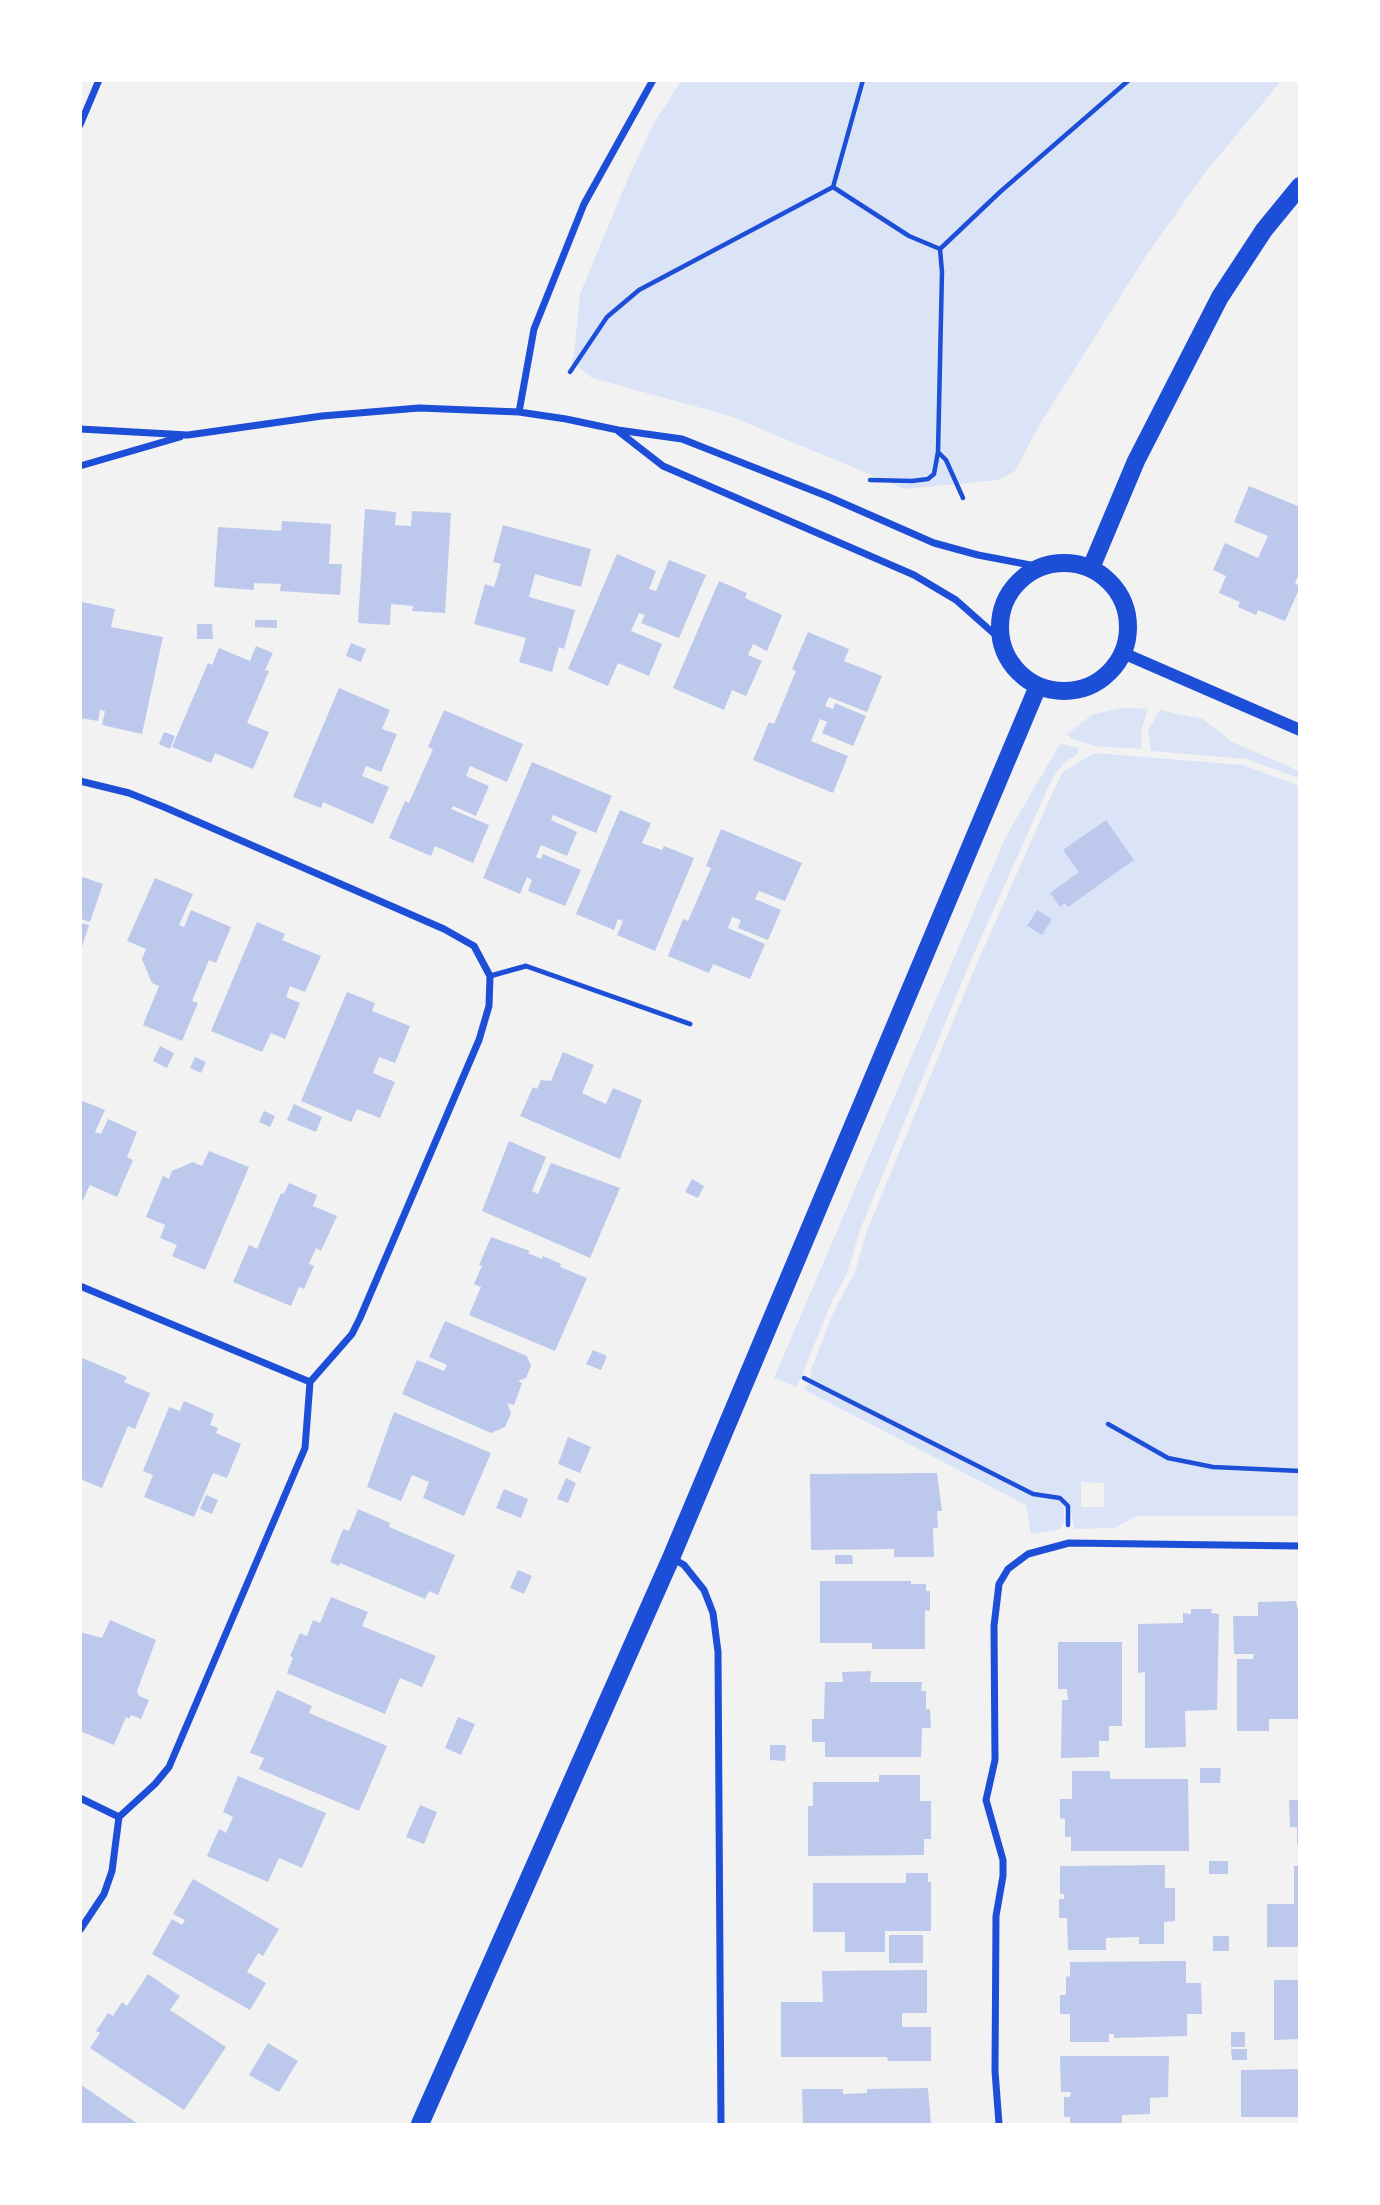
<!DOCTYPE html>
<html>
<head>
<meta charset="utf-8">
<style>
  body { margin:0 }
  #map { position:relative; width:1380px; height:2205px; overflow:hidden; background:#f2f2f2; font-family:"Public Sans",sans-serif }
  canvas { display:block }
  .frame { position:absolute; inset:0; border:82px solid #fff; pointer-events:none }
</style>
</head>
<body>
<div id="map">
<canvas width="1380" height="2205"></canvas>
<div class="frame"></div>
</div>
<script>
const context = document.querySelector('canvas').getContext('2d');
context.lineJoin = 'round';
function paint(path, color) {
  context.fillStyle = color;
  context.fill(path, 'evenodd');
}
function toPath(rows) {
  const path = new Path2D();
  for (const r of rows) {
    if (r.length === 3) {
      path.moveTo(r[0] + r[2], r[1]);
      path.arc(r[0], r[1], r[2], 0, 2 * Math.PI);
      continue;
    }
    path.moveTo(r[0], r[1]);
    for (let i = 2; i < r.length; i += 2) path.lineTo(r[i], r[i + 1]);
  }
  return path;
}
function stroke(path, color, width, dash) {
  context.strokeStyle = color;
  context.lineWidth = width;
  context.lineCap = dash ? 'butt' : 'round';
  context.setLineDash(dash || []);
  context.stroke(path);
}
const green = toPath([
  [681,81,1281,81,1204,174,1146,256,1040,424,1015,471,998,480,905,489,730,416,592,378,571,361,574,355,580,294,629,176,654,123],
  [1122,708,1148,709,1142,728,1141,749,1095,746,1072,739,1067,734,1093,714],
  [1160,710,1203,719,1232,742,1299,771,1299,778,1246,759,1151,751,1148,730],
  [1060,744,1078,748,1078,754,1065,762,1053,777,971,960,860,1230,847,1274,832,1301,797,1387,774,1378,1006,836],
  [1094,753,1243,765,1299,786,1299,1516,1137,1516,1114,1528,1074,1529,1070,1508,1064,1508,1064,1522,1060,1529,1031,1534,1026,1505,803,1389,809,1384,812,1367,833,1313,855,1272,867,1231,972,975,1055,787,1063,772],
  [1081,1482,1104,1483,1104,1507,1081,1507]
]);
const building = toPath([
  [1249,486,1300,507,1300,572,1295,583,1300,587,1285,621,1258,610,1256,615,1238,607,1240,602,1219,593,1226,576,1213,570,1225,543,1258,558,1268,536,1234,522],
  [365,509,396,512,395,525,411,526,412,511,451,513,445,613,412,611,413,606,391,604,390,625,358,623],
  [282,521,331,524,329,564,342,564,340,595,280,591,281,584,254,583,254,590,214,587,218,527,281,531],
  [503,525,591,549,581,587,535,574,529,597,575,610,564,649,559,647,552,672,519,662,526,638,474,624,485,584,494,587,501,564,493,562],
  [617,554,656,571,649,589,656,591,669,560,706,575,679,638,641,623,645,615,639,613,631,631,662,644,649,676,618,663,608,686,568,669],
  [719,581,747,593,745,598,782,615,767,651,753,644,748,655,762,661,746,696,732,690,724,710,673,688],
  [82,602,115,609,111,627,163,637,142,734,102,725,105,711,100,710,98,721,80,718],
  [255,620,277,620,277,628,255,627],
  [197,624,212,624,213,639,197,639],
  [808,632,849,649,844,661,882,676,867,712,829,697,825,706,833,709,835,703,866,716,853,746,822,733,827,722,820,719,811,741,848,756,833,793,753,760,769,722,774,724,796,671,792,669],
  [351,643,366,649,361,662,346,656],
  [256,646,273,653,265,670,269,671,247,723,269,732,253,769,215,753,211,763,172,747,208,663,212,665,219,648,250,661],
  [339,688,390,710,382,729,397,734,381,772,366,766,362,776,389,787,373,824,323,802,321,808,293,797],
  [444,710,523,744,507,782,470,766,466,776,489,786,476,816,453,806,451,809,489,825,473,863,435,846,431,856,389,838,405,801,409,803,433,749,428,747],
  [164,732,175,736,170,749,159,744],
  [532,762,612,796,596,833,553,815,551,820,577,832,567,856,541,845,536,857,541,859,543,854,581,870,565,906,528,891,532,880,527,877,520,894,483,878],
  [620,810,651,823,642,843,662,850,664,846,694,858,655,951,617,935,623,921,618,919,614,930,576,914],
  [1106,820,1134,860,1068,907,1065,903,1060,907,1050,893,1079,872,1063,850],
  [721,829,802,863,785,901,759,891,755,899,781,910,768,940,738,928,741,920,732,917,728,928,765,944,750,979,713,964,709,973,668,956,683,919,688,921,711,868,706,866],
  [80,876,103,884,90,922,80,919],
  [155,878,193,894,179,925,184,927,191,910,231,927,216,963,209,960,192,1001,198,1003,182,1041,143,1025,159,986,152,983,142,959,146,949,127,941],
  [1037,910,1052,919,1042,935,1027,926],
  [257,922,285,934,282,940,321,956,305,992,290,986,286,997,300,1003,285,1039,271,1033,262,1052,211,1031],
  [80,923,89,925,81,950,80,950],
  [347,992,375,1003,372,1011,410,1026,395,1063,379,1057,373,1073,395,1082,380,1118,357,1109,351,1122,301,1101],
  [160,1046,174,1053,167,1068,153,1061],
  [563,1052,594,1065,582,1093,606,1104,613,1088,642,1100,620,1159,520,1116,533,1087,537,1089,541,1080,551,1081],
  [195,1057,206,1062,201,1073,190,1068],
  [80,1100,105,1110,95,1132,101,1134,108,1119,137,1132,127,1157,133,1160,117,1197,90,1185,80,1206],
  [294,1104,322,1117,316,1132,287,1120],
  [264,1111,275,1116,270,1127,259,1122],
  [509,1141,546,1157,532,1191,538,1194,551,1163,620,1188,590,1258,482,1211],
  [209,1151,249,1167,205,1270,172,1256,177,1245,160,1238,165,1225,146,1217,163,1176,169,1179,172,1171,193,1162,202,1166],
  [692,1179,704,1186,698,1198,685,1192],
  [289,1183,317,1195,313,1206,337,1216,321,1251,316,1248,309,1264,314,1266,304,1289,299,1287,291,1306,233,1282,249,1245,257,1249,281,1193,284,1194],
  [491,1237,530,1251,528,1253,542,1259,543,1256,561,1264,560,1267,587,1278,555,1351,469,1315,481,1287,474,1284,482,1266,479,1265],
  [445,1321,527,1356,531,1366,526,1378,518,1381,522,1383,514,1405,507,1403,511,1413,505,1427,491,1433,402,1394,417,1360,444,1371,447,1365,429,1357],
  [593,1350,607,1356,601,1370,586,1364],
  [80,1357,127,1377,124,1382,150,1393,135,1429,128,1426,102,1488,80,1479],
  [184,1401,214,1414,210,1425,218,1428,216,1433,241,1444,227,1478,213,1473,194,1517,144,1497,153,1475,143,1471,169,1407,180,1411],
  [394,1412,491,1453,464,1516,423,1498,429,1482,412,1475,401,1501,367,1487],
  [568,1437,591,1447,580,1473,558,1464],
  [937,1473,942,1511,937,1511,938,1528,933,1528,934,1557,894,1557,894,1549,811,1550,810,1474],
  [566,1478,576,1483,568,1503,557,1499],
  [504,1489,528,1499,521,1518,496,1508],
  [206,1495,218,1500,212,1514,200,1509],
  [358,1509,390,1523,389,1527,455,1555,438,1595,429,1591,425,1599,340,1563,339,1566,330,1562,343,1529,349,1531],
  [835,1555,852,1555,853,1564,835,1564],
  [518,1570,532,1576,524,1594,510,1588],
  [820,1581,911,1581,911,1584,926,1584,926,1591,930,1591,930,1611,925,1610,925,1649,872,1649,872,1643,820,1643],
  [331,1597,368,1612,362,1626,436,1656,422,1687,400,1678,385,1714,287,1673,293,1658,290,1656,300,1633,307,1636,313,1620,320,1623],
  [1296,1601,1297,1607,1300,1607,1300,1719,1269,1719,1269,1731,1237,1731,1237,1659,1253,1659,1254,1654,1234,1654,1233,1616,1258,1616,1258,1602],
  [1191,1609,1212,1609,1211,1613,1219,1614,1217,1710,1185,1711,1186,1747,1145,1748,1145,1672,1138,1673,1138,1624,1183,1623,1183,1613,1191,1614],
  [110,1620,156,1640,137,1691,139,1696,149,1700,141,1719,131,1715,129,1719,126,1717,114,1745,80,1731,80,1632,102,1638],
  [1058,1642,1122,1642,1122,1726,1109,1726,1109,1741,1099,1741,1099,1757,1061,1758,1062,1700,1068,1700,1067,1689,1058,1689],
  [871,1671,870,1682,922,1682,921,1691,926,1691,926,1709,930,1709,931,1728,922,1728,921,1757,825,1757,825,1742,812,1742,812,1719,824,1719,825,1682,843,1682,842,1672],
  [277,1690,312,1706,309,1713,387,1746,359,1811,259,1769,264,1758,250,1753],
  [458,1717,475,1724,461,1755,445,1748],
  [770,1745,786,1745,785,1761,770,1760],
  [1200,1768,1221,1768,1220,1783,1200,1783],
  [1072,1771,1110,1771,1110,1779,1188,1779,1189,1851,1071,1851,1071,1837,1065,1837,1065,1819,1060,1818,1060,1799,1072,1799],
  [879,1775,920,1775,920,1801,931,1801,931,1839,924,1839,924,1855,808,1856,808,1806,813,1806,813,1782,879,1782],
  [238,1776,326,1813,302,1868,279,1858,268,1882,207,1856,219,1829,226,1833,233,1817,223,1812],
  [1289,1800,1300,1800,1300,1845,1297,1845,1297,1827,1290,1827],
  [420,1805,437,1812,424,1844,406,1837],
  [1209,1861,1228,1861,1228,1874,1209,1874],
  [1165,1865,1165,1888,1175,1888,1175,1921,1164,1922,1164,1944,1139,1944,1139,1937,1106,1938,1106,1950,1068,1950,1067,1918,1059,1918,1059,1899,1064,1899,1064,1894,1060,1894,1060,1866],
  [1294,1866,1300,1866,1300,1947,1267,1947,1267,1904,1294,1904],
  [906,1873,928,1873,928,1882,931,1882,931,1931,885,1931,885,1952,845,1952,845,1932,813,1932,813,1883,906,1883],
  [193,1879,279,1929,263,1956,258,1953,247,1972,266,1983,250,2010,152,1954,172,1919,182,1925,185,1920,173,1914],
  [889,1935,923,1935,923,1963,889,1963],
  [1213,1936,1229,1936,1229,1951,1213,1951],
  [1186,1961,1186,1983,1201,1983,1202,2014,1187,2014,1187,2036,1114,2038,1114,2034,1109,2034,1109,2042,1070,2042,1070,2014,1060,2014,1060,1995,1066,1995,1066,1977,1070,1976,1070,1962],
  [927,1970,927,2013,902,2013,902,2027,931,2027,931,2061,888,2061,887,2057,781,2057,781,2002,823,2002,822,1971],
  [148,1974,180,1996,170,2010,226,2047,184,2110,90,2048,100,2033,96,2031,108,2013,113,2016,122,2002,127,2006],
  [1274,1980,1300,1980,1300,2039,1274,2040],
  [1231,2032,1245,2032,1245,2047,1231,2047],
  [268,2043,298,2061,279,2092,249,2075],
  [1231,2049,1247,2049,1247,2060,1232,2060],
  [1060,2056,1169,2056,1168,2097,1150,2098,1150,2114,1122,2115,1122,2124,1070,2124,1070,2117,1064,2117,1064,2097,1070,2097,1071,2092,1061,2092],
  [1300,2069,1300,2117,1241,2117,1241,2070],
  [80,2084,138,2124,80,2124],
  [928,2088,931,2124,803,2124,802,2089,843,2089,843,2094,867,2093,867,2089]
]);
const path = toPath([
  [833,187,909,236,940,249],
  [940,249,1000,192,1129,80],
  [570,372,607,317,639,290,833,187,863,80],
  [938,452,946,460,963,498],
  [870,480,912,481,928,479,934,474,938,452,942,272,940,249],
  [804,1378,1033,1494,1060,1498,1068,1506,1068,1525],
  [1108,1424,1168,1458,1213,1467,1300,1471]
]);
const service = toPath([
  [490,976,526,966,690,1024]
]);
const minor = toPath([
  [80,125,99,80],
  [519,412,534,329,584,204,653,80],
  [80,429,188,435,322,416,419,408,519,412,566,419,618,430,682,439,829,497,934,543,978,555,1041,567],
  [618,431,663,466,914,575,956,600,1000,639],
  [80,466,180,437],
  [80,781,129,793,164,807,444,929,474,946,490,976,489,1006,479,1040,360,1318,352,1334,310,1382,305,1448,169,1767,155,1784,119,1817,112,1871,104,1894,80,1930],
  [80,1286,310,1382],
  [672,1558,684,1565,704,1590,713,1613,718,1652,721,2124],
  [80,1798,119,1817],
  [999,2124,995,2071,996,1916,1003,1876,1003,1860,986,1800,995,1760,994,1626,999,1584,1008,1569,1028,1554,1069,1543,1300,1546]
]);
const tertiary = toPath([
  [1123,653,1300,730]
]);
const primary = toPath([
  [1064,627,64],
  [1091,568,1136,461,1220,297,1264,230,1300,186],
  [420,2124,671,1558,1038,686]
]);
paint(green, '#dbe4f7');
paint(building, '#bdc9ec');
stroke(path, '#1d4ed8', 4.5);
stroke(service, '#1d4ed8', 5);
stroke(minor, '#1d4ed8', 7);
stroke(tertiary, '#1d4ed8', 12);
stroke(primary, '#1d4ed8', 18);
</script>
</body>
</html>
